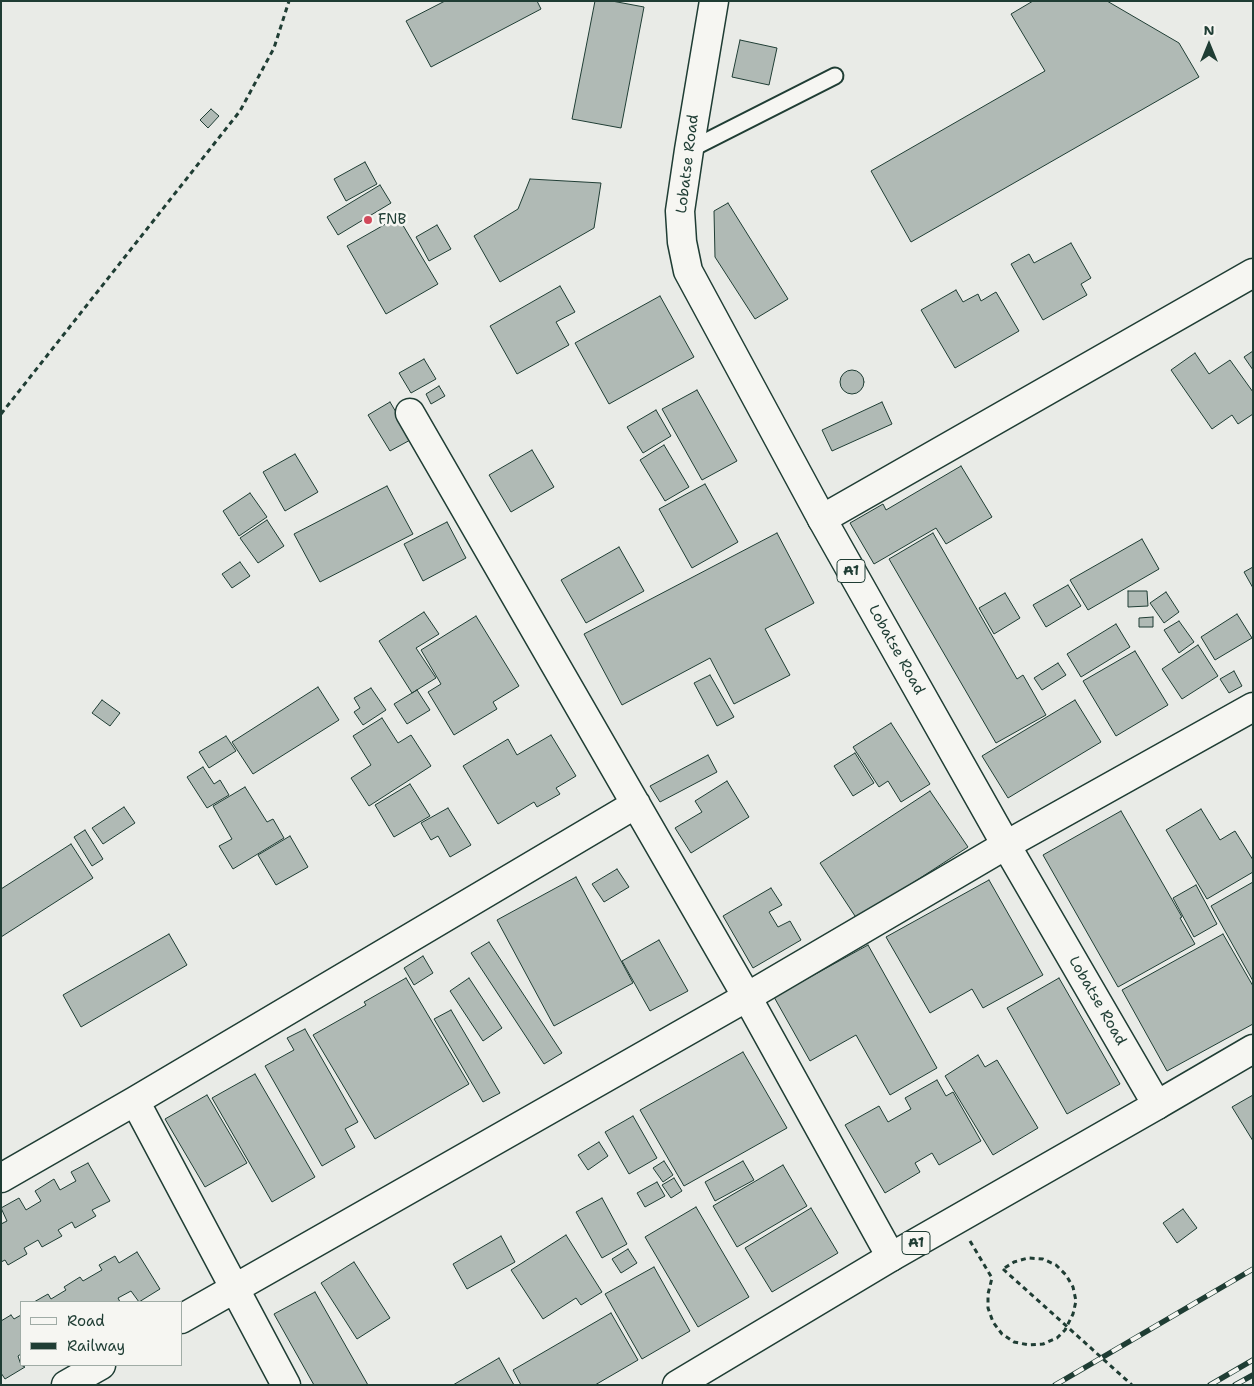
<!DOCTYPE html>
<html>
<head>
<meta charset="utf-8">
<style>
  body { margin:0 }
  #map { position:relative; width:1254px; height:1386px; overflow:hidden; background:#e9ebe7; font-family:"Shantell Sans",sans-serif }
  canvas { display:block }
  .frame { position:absolute; inset:0; border:2px solid #1f3d34; pointer-events:none }
  .legend { position:absolute; left:20px; top:1301px; width:162px; height:65px; box-sizing:border-box; background:#f6f6f2; border:1px solid #a0aca6; margin:0; padding:6px 9px; list-style:none; font-size:15px; color:#1f3d34 }
  .legend li { display:flex; align-items:center; gap:10px; height:25px }
  .legend b { width:25px; border:1px solid #a0aca6 }
  .north { position:absolute; left:1184px; top:20px; width:50px; height:50px; -webkit-text-stroke:4px #f6f6f2; paint-order:stroke; rotate:0deg; font-size:14px; font-weight:700; line-height:20px; text-align:center; color:#1f3d34 }
  .north::after { content:''; display:block; margin:auto; width:18px; height:22px; background:#1f3d34; clip-path:polygon(50% 0,100% 100%,50% 72%,0 100%) }
</style>
</head>
<body>
<div id="map">
<canvas width="1254" height="1386"></canvas>
<div class="frame"></div>
<ul class="legend">
<li><b style="height:6px;background:#f6f6f2"></b>Road</li>
<li><b style="height:6px;background:#1f3d34"></b>Railway</li>
</ul>
<div class="north">N</div>
</div>
<script>
const context = document.querySelector('canvas').getContext('2d');
context.lineJoin = 'round';
function paint(path, color) {
  context.fillStyle = color;
  context.fill(path, 'evenodd');
}
function toPath(rows) {
  const path = new Path2D();
  for (const r of rows) {
    if (r.length === 3) {
      path.moveTo(r[0] + r[2], r[1]);
      path.arc(r[0], r[1], r[2], 0, 2 * Math.PI);
      continue;
    }
    path.moveTo(r[0], r[1]);
    for (let i = 2; i < r.length; i += 2) path.lineTo(r[i], r[i + 1]);
  }
  return path;
}
function stroke(path, color, width, dash) {
  context.strokeStyle = color;
  context.lineWidth = width;
  context.lineCap = dash ? 'butt' : 'round';
  context.setLineDash(dash || []);
  context.stroke(path);
}
function drawText(font, color, halo, rows, align = 'center') {
  context.font = font + ' "Shantell Sans",sans-serif';
  context.lineWidth = 5;
  context.setLineDash([]);
  context.textBaseline = 'middle';
  context.strokeStyle = halo;
  context.fillStyle = color;
  for (const [text, x, y, turn = 0] of rows) {
    context.save();
    context.translate(x, y);
    context.rotate((+turn || 0) * Math.PI / 180);
    context.textAlign = isNaN(turn) ? turn : align;
    if (halo) context.strokeText(text, 0, 0);
    context.fillText(text, 0, 0);
    context.restore();
  }
}
const building = toPath([
  [445,1,537,1,541,9,431,67,406,21,445,1],
  [595,1,612,1,644,7,621,128,572,119,595,1],
  [1033,1,1107,1,1179,43,1199,77,911,242,871,171,1045,71,1011,14,1033,1],
  [740,40,777,48,769,85,732,77,740,40],
  [211,109,219,116,208,128,200,120,211,109],
  [365,162,377,184,346,201,334,179,365,162],
  [530,179,601,183,594,228,500,282,474,236,518,209,530,179],
  [380,185,391,203,338,235,327,217,380,185],
  [728,203,788,299,755,319,715,257,714,211,728,203],
  [398,217,438,284,386,314,347,246,398,217],
  [437,225,451,249,429,261,416,237,437,225],
  [1071,243,1091,278,1081,284,1087,295,1043,320,1011,264,1029,254,1034,263,1071,243],
  [560,286,575,312,556,322,569,345,517,374,490,326,560,286],
  [956,290,963,302,978,294,981,301,996,292,1019,331,955,368,921,310,956,290],
  [660,296,694,357,609,404,575,343,660,296],
  [1253,351,1253,370,1244,357,1253,351],
  [1195,353,1209,374,1230,360,1253,392,1253,414,1238,424,1232,415,1212,429,1171,370,1195,353],
  [424,359,436,379,411,393,399,373,424,359],
  [852,382,12],
  [439,386,445,396,431,404,426,394,439,386],
  [697,390,737,461,702,480,662,409,697,390],
  [390,402,412,439,390,451,368,415,390,402],
  [882,402,892,424,832,451,822,430,882,402],
  [656,410,671,436,643,453,627,427,656,410],
  [664,445,689,487,665,501,640,460,664,445],
  [532,450,554,487,511,512,489,475,532,450],
  [295,454,318,492,285,511,263,472,295,454],
  [961,466,992,517,946,544,936,528,874,564,850,523,883,504,886,510,961,466],
  [705,484,738,542,692,568,659,509,705,484],
  [387,486,413,534,320,582,294,534,387,486],
  [250,493,267,517,239,536,223,511,250,493],
  [267,520,284,546,258,563,240,538,267,520],
  [447,522,466,558,423,581,404,544,447,522],
  [777,533,814,603,765,629,790,675,734,704,710,658,622,705,584,634,777,533],
  [933,533,1017,679,1023,675,1046,715,996,743,889,559,933,533],
  [1142,539,1159,569,1088,610,1070,580,1142,539],
  [619,547,644,591,586,623,561,580,619,547],
  [240,562,250,576,232,588,222,574,240,562],
  [1253,567,1253,588,1244,572,1253,567],
  [1068,585,1081,606,1046,627,1033,605,1068,585],
  [1128,591,1147,591,1148,606,1128,607,1128,591],
  [1166,592,1179,612,1164,623,1150,603,1166,592],
  [1005,593,1020,618,994,634,979,608,1005,593],
  [424,612,439,634,416,648,436,678,412,693,379,641,424,612],
  [1237,614,1252,638,1215,660,1201,637,1237,614],
  [476,616,519,686,493,702,497,709,454,735,428,692,441,684,421,650,476,616],
  [1153,617,1153,627,1139,627,1139,618,1153,617],
  [1179,621,1194,642,1179,653,1164,630,1179,621],
  [1116,624,1130,647,1081,677,1067,654,1116,624],
  [1198,645,1218,676,1182,699,1162,669,1198,645],
  [1135,651,1168,705,1116,736,1083,681,1135,651],
  [1058,663,1066,675,1042,690,1034,678,1058,663],
  [1234,671,1242,686,1229,693,1220,679,1234,671],
  [710,675,734,717,717,726,694,683,710,675],
  [318,687,339,720,253,774,232,742,318,687],
  [371,688,386,710,363,725,354,712,360,708,354,698,371,688],
  [417,690,430,710,407,724,394,704,417,690],
  [102,700,120,713,110,726,92,713,102,700],
  [1075,700,1101,742,1008,798,982,756,1075,700],
  [382,718,398,743,411,735,431,766,369,806,351,778,371,765,353,736,382,718],
  [891,723,930,784,901,802,888,781,879,787,853,747,891,723],
  [551,735,576,776,556,788,560,794,537,807,534,802,498,824,463,766,508,739,517,755,551,735],
  [226,736,236,751,209,768,199,752,226,736],
  [855,753,874,783,853,796,834,766,855,753],
  [708,755,717,772,660,802,650,786,708,755],
  [203,767,214,784,220,780,229,795,207,808,187,777,203,767],
  [727,781,749,817,691,853,675,828,702,812,695,801,727,781],
  [410,784,430,816,394,837,375,805,410,784],
  [245,787,267,822,273,819,284,838,233,869,219,846,232,839,213,806,245,787],
  [930,791,968,847,857,919,820,863,930,791],
  [124,807,135,823,103,844,92,828,124,807],
  [448,808,471,845,450,857,438,836,431,840,421,823,448,808],
  [1201,809,1220,840,1235,831,1253,860,1253,872,1207,899,1166,830,1201,809],
  [1121,811,1182,917,1180,918,1195,944,1118,987,1043,855,1121,811],
  [85,830,103,859,92,866,74,837,85,830],
  [290,836,308,867,276,885,258,855,290,836],
  [71,844,93,878,1,937,1,889,71,844],
  [617,869,629,887,604,902,592,884,617,869],
  [576,877,633,983,554,1026,497,920,576,877],
  [989,880,1043,975,983,1008,972,989,930,1013,886,937,989,880],
  [1253,882,1253,981,1211,906,1253,882],
  [1196,885,1217,924,1194,937,1173,898,1196,885],
  [771,888,782,905,769,912,778,927,790,921,801,940,753,968,723,916,771,888],
  [169,934,187,965,81,1027,63,995,169,934],
  [1223,934,1253,986,1253,1024,1167,1071,1122,990,1223,934],
  [659,940,688,991,650,1011,622,961,659,940],
  [489,942,562,1053,544,1064,471,953,489,942],
  [868,945,937,1068,890,1095,856,1035,810,1061,774,997,868,945],
  [423,956,433,973,414,985,404,968,423,956],
  [406,978,469,1084,375,1139,313,1035,366,1005,364,1002,406,978],
  [469,978,502,1028,483,1041,450,991,469,978],
  [1059,978,1120,1084,1067,1114,1007,1008,1059,978],
  [451,1010,500,1093,483,1102,434,1019,451,1010],
  [305,1029,358,1122,345,1129,355,1147,322,1166,265,1066,294,1050,287,1038,305,1029],
  [743,1052,787,1128,684,1186,640,1110,743,1052],
  [978,1055,985,1067,997,1060,1038,1128,993,1155,945,1076,978,1055],
  [255,1074,315,1177,272,1202,212,1098,255,1074],
  [937,1080,946,1096,953,1092,981,1141,939,1165,932,1153,915,1163,920,1172,885,1193,845,1125,879,1106,888,1122,911,1109,905,1098,937,1080],
  [207,1095,247,1163,205,1187,165,1119,207,1095],
  [1253,1095,1253,1141,1232,1107,1253,1095],
  [633,1116,657,1158,629,1174,605,1132,633,1116],
  [599,1142,608,1156,588,1170,578,1155,599,1142],
  [664,1161,673,1175,663,1182,653,1168,664,1161],
  [743,1161,754,1180,715,1201,705,1182,743,1161],
  [88,1163,110,1201,92,1210,96,1216,75,1228,72,1222,58,1230,62,1236,42,1247,38,1240,24,1248,27,1254,8,1265,5,1260,1,1262,1,1224,7,1221,1,1208,19,1198,26,1210,41,1201,35,1191,54,1179,60,1190,76,1181,71,1172,88,1163],
  [783,1165,807,1206,737,1247,713,1206,783,1165],
  [674,1178,682,1191,671,1198,662,1185,674,1178],
  [657,1182,665,1196,645,1207,637,1193,657,1182],
  [602,1198,627,1244,602,1258,576,1212,602,1198],
  [696,1207,749,1297,698,1327,645,1237,696,1207],
  [811,1208,838,1253,772,1292,745,1248,811,1208],
  [1183,1209,1197,1228,1177,1243,1163,1223,1183,1209],
  [566,1235,602,1292,581,1305,576,1298,543,1319,511,1270,566,1235],
  [501,1236,515,1262,467,1289,453,1264,501,1236],
  [628,1249,637,1263,621,1273,612,1259,628,1249],
  [137,1252,160,1289,139,1302,131,1291,118,1298,120,1302,34,1302,48,1294,51,1299,66,1290,64,1287,80,1277,83,1281,102,1270,99,1265,115,1256,119,1263,137,1252],
  [354,1262,390,1318,357,1339,321,1283,354,1262],
  [654,1267,690,1331,642,1359,605,1294,654,1267],
  [315,1292,368,1385,314,1385,274,1314,315,1292],
  [611,1313,638,1360,595,1385,521,1385,513,1370,611,1313],
  [11,1315,14,1319,21,1315,21,1354,18,1356,21,1365,25,1367,5,1379,1,1373,1,1321,11,1315],
  [499,1358,514,1385,453,1385,499,1358]
]);
const path = toPath([
  [1,414,240,111,274,48,289,1],
  [970,1241,992,1278,988,1294,988,1308,993,1322,1002,1334,1014,1342,1029,1345,1043,1344,1057,1338,1065,1330,1073,1314,1076,1301,1073,1287,1066,1275,1056,1265,1043,1259,1028,1258,1014,1262,1003,1269]
]);
const service = toPath([
  [689,150,835,76]
]);
const minor = toPath([
  [410,413,747,997,891,1257],
  [822,519,1253,273],
  [135,1101,286,1385],
  [1157,1105,1253,1049],
  [1,1178,135,1101,636,804],
  [181,1319,747,997,1006,845,1253,707],
  [66,1385,101,1365]
]);
const trunk = toPath([
  [677,1385,891,1257,1157,1105,1006,845,822,519,688,271,682,242,680,211,689,150,714,1]
]);
const rail = toPath([
  [1055,1385,1253,1269],
  [1210,1385,1253,1360],
  [1235,1385,1253,1375]
]);
const pathBridge = toPath([
  [1003,1269,1132,1385]
]);
const markers = [
  [368,220,5,"#d1495b"]
];
const shields = [
  [851,571,28],
  [916,1243,28]
];
const shieldNames = [
  ["A1",851,571],
  ["A1",916,1243]
];
const streetNames = [
  ["Lobatse Road",688,164,-83],
  ["Lobatse Road",896,650,61],
  ["Lobatse Road",1097,1001,60]
];
const poiNames = [
  ["FNB",378,220]
];
paint(building, '#b0bab5');
stroke(building, '#1f3d34', 1);
stroke(service, '#1f3d34', 19);
stroke(minor, '#1f3d34', 31);
stroke(trunk, '#1f3d34', 31);
stroke(path, '#1f3d34', 3, [5, 4]);
stroke(service, '#f6f6f2', 15);
stroke(minor, '#f6f6f2', 28);
stroke(trunk, '#f6f6f2', 28);
stroke(rail, '#1f3d34', 5.5);
stroke(rail, '#f6f6f2', 4, [11]);
stroke(pathBridge, '#1f3d34', 3, [5, 4]);
for (const [x, y, r, color] of markers) {
  const dot = new Path2D();
  dot.arc(x, y, r, 0, 2 * Math.PI);
  context.fillStyle = color;
  context.fill(dot);
  stroke(dot, '#f6f6f2', 2);
}
for (const [x, y, w] of shields) {
  const box = new Path2D();
  box.roundRect(x - w / 2, y - 11.5, w, 23, 4);
  context.fillStyle = '#f6f6f2';
  context.fill(box);
  stroke(box, '#1f3d34', 1);
}
drawText('bold 14px', '#1f3d34', null, shieldNames);
drawText('15px', '#1f3d34', '#f6f6f2', streetNames);
drawText('15px', '#1f3d34', '#f6f6f2', poiNames, 'left');
</script>
</body>
</html>
